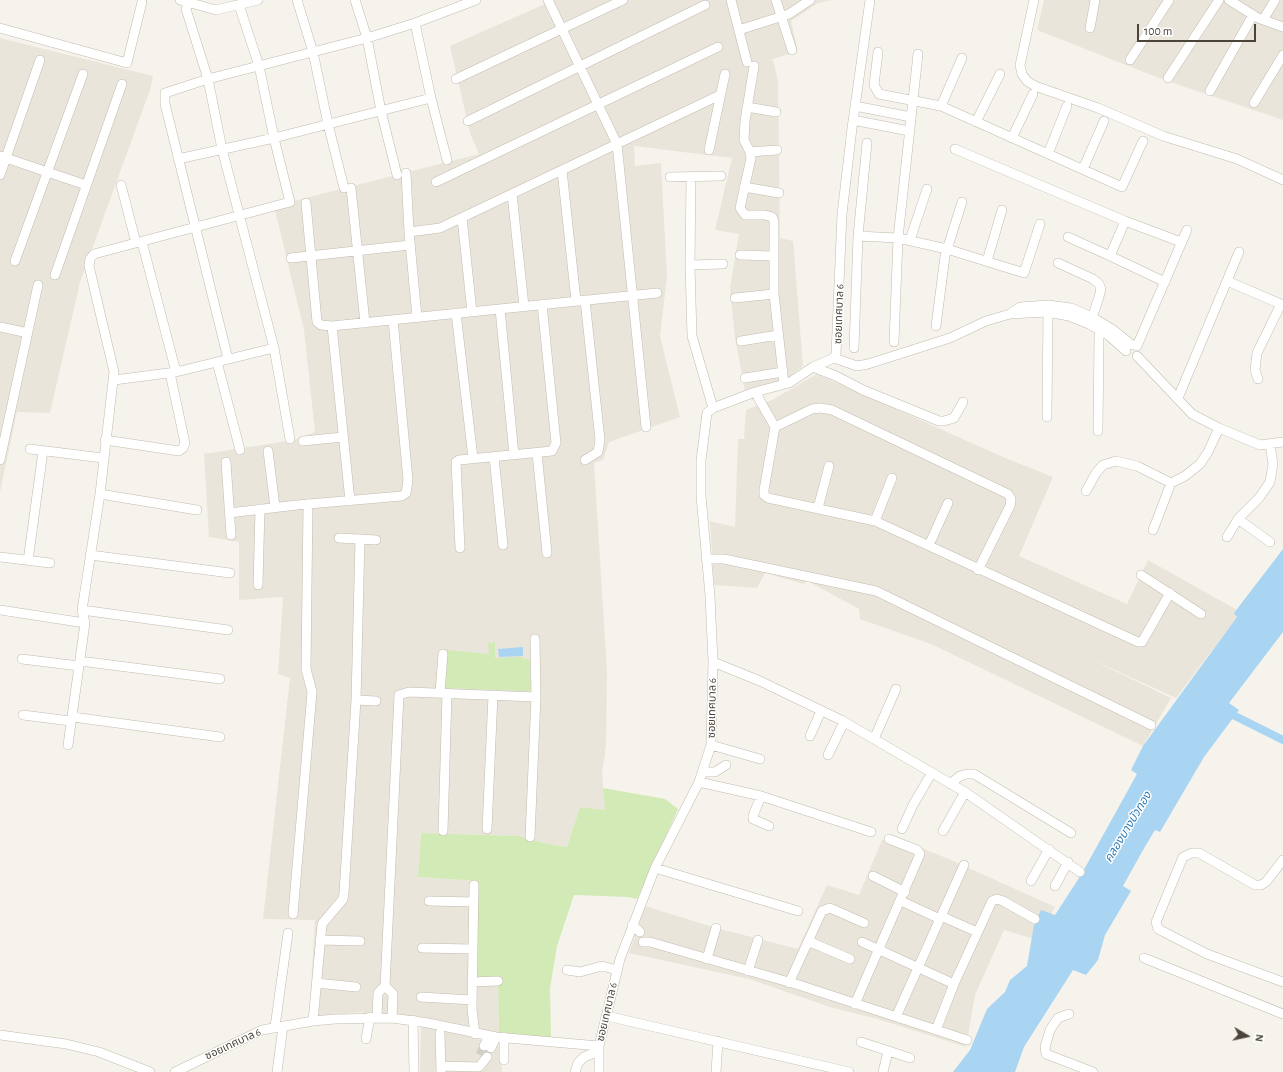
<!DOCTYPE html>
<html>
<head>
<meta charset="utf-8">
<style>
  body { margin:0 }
  #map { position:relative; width:1283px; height:1072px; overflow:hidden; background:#f6f3ec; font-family:"Alegreya Sans",sans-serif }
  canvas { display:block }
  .north { position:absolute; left:1227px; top:1016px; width:40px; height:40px; -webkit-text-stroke:3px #fff; paint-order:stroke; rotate:99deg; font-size:11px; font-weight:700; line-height:16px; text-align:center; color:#4b4439 }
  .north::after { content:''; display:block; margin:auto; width:14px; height:18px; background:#4b4439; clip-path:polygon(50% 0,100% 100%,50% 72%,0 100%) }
  .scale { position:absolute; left:1137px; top:24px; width:119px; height:18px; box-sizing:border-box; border:2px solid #4b4439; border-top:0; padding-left:5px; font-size:12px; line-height:14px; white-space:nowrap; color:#4b4439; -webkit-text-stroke:3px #fff; paint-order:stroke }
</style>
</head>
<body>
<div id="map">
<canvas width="1283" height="1072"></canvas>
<div class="north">N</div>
<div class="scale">100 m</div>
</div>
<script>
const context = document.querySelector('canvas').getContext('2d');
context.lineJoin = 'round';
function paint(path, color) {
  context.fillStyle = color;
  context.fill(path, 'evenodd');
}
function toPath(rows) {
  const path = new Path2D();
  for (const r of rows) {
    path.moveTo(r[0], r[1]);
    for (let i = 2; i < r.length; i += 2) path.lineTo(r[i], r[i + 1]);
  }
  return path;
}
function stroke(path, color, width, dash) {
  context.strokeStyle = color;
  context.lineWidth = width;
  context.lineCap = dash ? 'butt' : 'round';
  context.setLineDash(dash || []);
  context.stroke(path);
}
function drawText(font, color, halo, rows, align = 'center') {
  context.font = font + ' "Alegreya Sans","Noto Sans Thai",sans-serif';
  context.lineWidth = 3;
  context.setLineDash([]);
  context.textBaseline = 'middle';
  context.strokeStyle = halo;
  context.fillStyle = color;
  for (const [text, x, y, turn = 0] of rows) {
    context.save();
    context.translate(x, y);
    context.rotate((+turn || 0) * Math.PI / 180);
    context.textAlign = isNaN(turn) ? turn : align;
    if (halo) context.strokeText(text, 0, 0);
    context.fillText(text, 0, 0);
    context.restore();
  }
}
const residential = toPath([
  [554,0,832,0,818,3,791,21,798,51,767,61,773,60,778,81,780,238,793,241,803,366,789,377,746,396,735,338,730,288,739,234,715,230,732,158,634,146,635,166,661,163,667,276,660,336,680,417,609,442,603,460,594,463,607,672,606,745,602,774,605,810,580,807,567,847,543,843,519,836,421,833,418,877,478,881,477,978,498,976,499,1033,410,1015,410,1020,363,1018,363,1012,309,1017,315,920,263,919,290,678,278,674,283,597,239,600,239,542,209,537,204,454,294,440,315,432,304,330,274,206,479,154,470,133,450,46],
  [1044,0,1283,0,1283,120,1159,78,1037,30],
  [0,38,153,76,150,90,80,282,50,413,17,412,0,492],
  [817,374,1003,457,1053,477,1019,556,1127,604,1148,560,1241,612,1176,698,1082,655,1171,698,1143,746,931,644,860,619,859,609,806,580,804,584,765,573,757,588,714,585,710,521,735,527,738,439,744,439,746,410,772,400],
  [898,839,949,859,1055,907,1037,940,1004,930,975,995,966,1047,881,1020,830,1007,749,979,629,953,645,906,716,928,798,949,827,885,859,895,882,840],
  [421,1022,500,1046,502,1072,420,1072]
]);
const green = toPath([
  [495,642,495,658,523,657,523,659,529,659,531,689,528,691,446,688,444,683,446,650,489,654,488,643],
  [603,788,665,799,678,809,637,899,628,897,574,895,557,946,550,988,551,1038,499,1033,498,976,477,978,478,881,418,877,421,833,519,836,543,843,567,847,580,807,605,810]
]);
const water = toPath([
  [1283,549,1283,632,1229,703,1239,710,1204,757,1160,832,1155,830,1143,850,1123,886,1131,891,1105,935,1098,960,1086,975,1073,970,1024,1047,1015,1072,953,1072,970,1050,987,1009,1005,992,1010,980,1027,966,1034,925,1041,910,1055,915,1081,875,1137,774,1131,770,1143,746,1237,617,1234,613],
  [523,647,523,656,499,657,498,649]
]);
const canal = toPath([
  [1225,711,1283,740]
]);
const minorTunnel = toPath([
  [480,1055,484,1046]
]);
const minor = toPath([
  [180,0,216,10,258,0],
  [297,0,313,52,328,124,344,188],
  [355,0,367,38,381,111,397,175],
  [548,0,617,144,646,427],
  [731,0,747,62],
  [776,0,792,50],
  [1034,0,1020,65,1022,74,1027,81,1035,86,1098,108,1163,136,1237,159,1283,180],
  [1229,0,1258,18,1283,27],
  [1263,20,1275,0],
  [415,23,431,98,447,160],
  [0,28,127,63,142,2],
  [1090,28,1095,0],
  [739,30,789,14,810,0],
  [878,52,874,85,879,94,941,106,1122,187,1143,141],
  [1130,60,1169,0],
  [754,66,745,121,744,140,750,152,751,158,740,208,745,215,765,215,772,217,774,221,774,294,784,384],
  [1168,78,1219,0],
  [456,79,623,0],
  [1210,91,1253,15],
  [1254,103,1283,55],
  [855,106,911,117],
  [941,106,962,58],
  [747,107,776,112],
  [853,120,909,131],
  [468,121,705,5],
  [976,122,1000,74],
  [1012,138,1033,94],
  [867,143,858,236,898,238,918,54],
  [955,149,1125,221,1181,242],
  [709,150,725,74],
  [750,152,777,150],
  [1048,154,1067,106],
  [0,156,86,185],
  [178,159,274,138,431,98],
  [1083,169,1104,121],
  [562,170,576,301],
  [406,173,409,232,417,317],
  [0,175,40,60],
  [670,177,721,176],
  [691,177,690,265,692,336,713,408],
  [436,182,718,47],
  [121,185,136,243],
  [744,187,779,193],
  [351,188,365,323],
  [512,194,524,306],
  [306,203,317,322,321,325,332,326,657,293],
  [462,218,472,312],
  [1125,221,1110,256,1165,282],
  [409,232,440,228,720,95],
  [1068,237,1110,256],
  [910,240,927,189],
  [142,242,176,372],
  [740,255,773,256],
  [291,258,410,245],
  [15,261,83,74],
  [987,261,1002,210],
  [1058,263,1093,279,1099,284,1101,289,1099,297,1091,321],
  [690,265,723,264],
  [55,275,122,84],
  [1227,281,1283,305],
  [735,298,774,294],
  [585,300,600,440,598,452,585,460],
  [500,309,514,455],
  [456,313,473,458],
  [1010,314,1020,307,1048,305,1071,308,1092,317,1112,329,1132,345],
  [332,326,350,501],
  [936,326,945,256,962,202],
  [0,327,28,333],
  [741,341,778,335],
  [894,342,898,238,947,249,1024,273,1040,224],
  [1137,346,1187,230],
  [274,348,290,439],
  [854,348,858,236],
  [1137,356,1192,414,1219,428,1260,445,1283,442],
  [834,358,857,366,868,364,950,338,986,321,1010,314,1047,312,1069,316,1089,324,1108,335,1126,351],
  [228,359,165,104,165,93,208,79,367,38,415,23,476,0],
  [217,362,240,450],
  [813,367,836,376,863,390,939,421,944,421,954,418,963,402],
  [745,378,783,372],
  [1258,379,1255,370,1257,353,1281,304],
  [114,380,176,372,274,348,222,149,208,79,186,9,188,2],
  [755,392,775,427,764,490,764,495,768,498,875,521,1138,642,1142,642,1170,593],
  [1178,398,1239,252],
  [1047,417,1048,308],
  [775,427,812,409,821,408,832,410,1008,494,1011,499,1010,506,978,570],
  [1098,431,1099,335,1103,327],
  [105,440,179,451,183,448,185,443,170,373],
  [303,441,343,437],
  [30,449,103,458],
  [268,451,275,507],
  [537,453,547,553],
  [494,457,503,545],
  [0,460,38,285],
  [226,462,231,535],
  [1086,491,1096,473,1103,465,1116,461,1137,466,1171,483,1185,476,1200,464,1208,452,1219,428],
  [100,494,197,510],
  [818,508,829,466],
  [229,513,297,505,402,496,406,493,408,480,393,320],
  [1238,519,1270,542],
  [875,521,892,478],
  [1153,530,1171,483],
  [1227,537,1238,519,1259,498,1270,482,1273,464,1270,444],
  [339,538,376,540],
  [929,545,948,503],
  [460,548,456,462,459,460,552,451,556,443,542,304],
  [90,555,230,573],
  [0,557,50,563],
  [706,559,724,559,876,591,1151,725],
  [28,561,43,451],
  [1141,575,1201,614],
  [258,585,260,509],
  [0,610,85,623],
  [82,610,228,630],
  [22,659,79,666],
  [80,661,220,679],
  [713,662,760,681,841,720,874,739,965,792,1080,872],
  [440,693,443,654],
  [356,700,376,701],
  [23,715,71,721],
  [73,717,220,737],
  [810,736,821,711],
  [874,739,896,689],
  [68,745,85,623,82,610,100,494,114,372,89,266,90,259,94,254,290,202,274,138,259,66,239,5],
  [711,745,760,759],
  [828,755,844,722],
  [703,772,715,772,726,765],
  [699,782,761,796,871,832],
  [950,784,960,776,967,774,974,774,1071,833],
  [761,796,753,816,753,819,769,826],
  [487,829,493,695],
  [902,829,913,805,931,774],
  [443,831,447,694],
  [943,831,965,792],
  [530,837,536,697,535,639],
  [1283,860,1266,882,1261,885,1255,885,1199,853,1192,853,1183,857,1156,922,1158,929,1207,954,1283,982],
  [655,868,798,911],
  [873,876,905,892],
  [1031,881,1049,849],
  [474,885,472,1009,475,1034],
  [1055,886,1068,862],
  [429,901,473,902],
  [901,901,940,919],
  [293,914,312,692,306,669,308,504],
  [941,916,977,932],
  [632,925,640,932],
  [320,940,360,941],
  [808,941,850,959],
  [643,942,650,942,799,985,967,1040],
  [862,942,954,984],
  [422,948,472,949],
  [1144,958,1283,1014],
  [707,959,716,928],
  [567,970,580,972,602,966,617,970],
  [748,971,758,940],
  [472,982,498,981],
  [316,983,356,987],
  [789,983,822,911,830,908,864,923],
  [385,986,399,695,409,692,536,697],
  [385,986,393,994,392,1018],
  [421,997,472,1000],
  [855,1004,920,854,917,850,889,839],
  [1069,1014,1058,1018,1050,1030,1045,1047,1046,1054,1093,1072],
  [607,1016,849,1072],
  [377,1017,378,993,385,986],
  [896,1017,964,865],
  [413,1020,414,1072],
  [313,1021,322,924,343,899,344,893,356,700,360,539],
  [275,1027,288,933],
  [936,1030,954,984,992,901,997,899,1003,901,1035,919],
  [440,1033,441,1071],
  [0,1035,66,1044,99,1052,150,1072],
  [504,1037,504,1060],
  [366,1039,370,1017],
  [861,1042,910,1058],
  [484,1046,489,1036],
  [491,1048,496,1037],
  [441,1066,479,1067,487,1057],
  [175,1072,262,1030,313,1021,335,1019,392,1018,428,1023,496,1037,599,1046],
  [277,1072,283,1026],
  [575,1072,578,1063,584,1057,599,1051],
  [599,1072,599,1046,620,959,655,868,699,782,711,745,713,662,710,596,701,496,701,460,707,413,713,408,755,392,789,383,813,367,834,358,836,354,842,214,852,128,870,0],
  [716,1072,718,1041],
  [883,1072,888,1051]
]);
const streetNames = [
  ["ซอยเทศบาล 6",839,314,-88],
  ["ซอยเทศบาล 6",712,708,-89],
  ["ซอยเทศบาล 6",607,1012,-77],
  ["ซอยเทศบาล 6",233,1044,-25]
];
const waterNames = [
  ["คลองบางบัวทอง",1128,827,-59]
];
paint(residential, '#eae5da');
paint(green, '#d2eab5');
paint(water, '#a9d4f2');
stroke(canal, '#a9d4f2', 8);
stroke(minorTunnel, '#d4d0c8', 9, [9, 4.5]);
stroke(minor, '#c2bbae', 10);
stroke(minor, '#fff', 9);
drawText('11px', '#4b4439', '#fff', streetNames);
drawText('italic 12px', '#2e7ab2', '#fff', waterNames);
</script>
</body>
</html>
